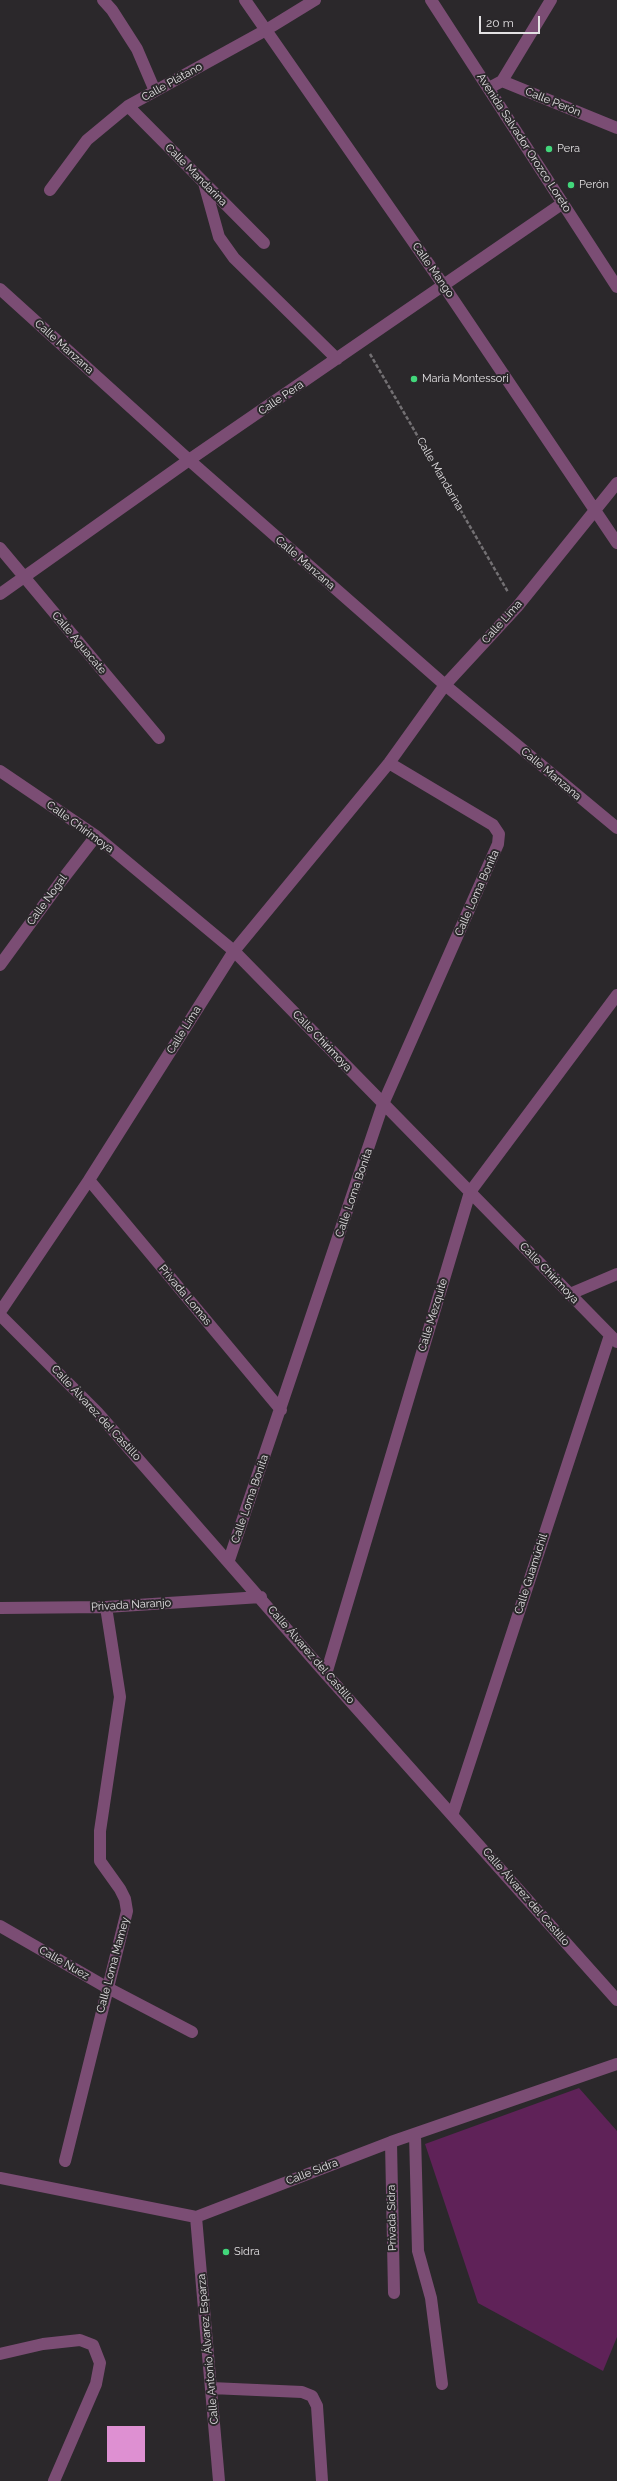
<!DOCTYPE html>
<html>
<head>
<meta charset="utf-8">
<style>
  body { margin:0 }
  #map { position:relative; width:617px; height:2481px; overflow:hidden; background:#2b282b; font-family:Raleway,sans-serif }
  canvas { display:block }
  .scale { position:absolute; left:479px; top:16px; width:61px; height:18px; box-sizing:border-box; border:2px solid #e3e1e3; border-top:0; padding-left:5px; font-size:12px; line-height:14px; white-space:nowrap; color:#e3e1e3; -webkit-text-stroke:3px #2b282b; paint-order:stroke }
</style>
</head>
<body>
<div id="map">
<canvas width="617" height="2481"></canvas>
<div class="scale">20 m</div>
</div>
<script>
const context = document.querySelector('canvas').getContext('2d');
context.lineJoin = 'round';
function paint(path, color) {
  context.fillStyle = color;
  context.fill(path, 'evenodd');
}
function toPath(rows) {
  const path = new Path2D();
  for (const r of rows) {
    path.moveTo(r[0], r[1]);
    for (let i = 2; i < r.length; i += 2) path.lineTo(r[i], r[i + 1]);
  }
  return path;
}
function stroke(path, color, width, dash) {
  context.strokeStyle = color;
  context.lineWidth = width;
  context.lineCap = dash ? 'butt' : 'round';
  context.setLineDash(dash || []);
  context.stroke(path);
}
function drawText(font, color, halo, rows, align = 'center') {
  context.font = font + ' Raleway,sans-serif';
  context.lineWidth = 4;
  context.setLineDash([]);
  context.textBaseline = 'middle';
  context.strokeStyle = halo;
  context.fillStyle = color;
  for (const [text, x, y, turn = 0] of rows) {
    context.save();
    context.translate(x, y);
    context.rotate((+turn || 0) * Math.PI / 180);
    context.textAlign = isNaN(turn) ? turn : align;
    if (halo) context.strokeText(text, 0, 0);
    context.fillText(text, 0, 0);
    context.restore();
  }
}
const green = toPath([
  [579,2088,617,2131,617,2337,603,2371,478,2303,425,2144]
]);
const building = toPath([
  [107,2426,145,2426,145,2462,107,2462]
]);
const path = toPath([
  [370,354,508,592]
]);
const minor = toPath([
  [103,0,112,10,137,49,155,91],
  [245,0,444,286,617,543],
  [431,0,617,287],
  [502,81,551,0],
  [489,88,502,81,617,128],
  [128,106,264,243],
  [204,183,219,237,234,258,337,359],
  [50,190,87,140,128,106,266,30,315,0],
  [0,289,189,460,445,685,617,828],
  [0,548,159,738],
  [0,594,189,460,563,203],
  [0,771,96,836,234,951,617,1342],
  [0,965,62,880,96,836],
  [89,1180,281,1410],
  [570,1294,617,1274],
  [0,1312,89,1180,234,951,389,763,445,685,517,607,617,483],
  [0,1315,97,1412,326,1674,617,2000],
  [229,1560,383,1104,498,844,499,834,493,825,389,763],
  [0,1608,106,1607,261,1597],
  [326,1674,470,1192,617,995],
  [453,1813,610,1335],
  [0,1926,106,1987,192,2032],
  [415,2134,418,2251,431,2298,442,2384],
  [391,2142,394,2293],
  [65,2161,127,1911,125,1899,120,1889,100,1861,100,1831,120,1697,106,1607],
  [0,2178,196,2217,391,2142,617,2064],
  [196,2217,219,2481],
  [0,2354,43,2344,80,2340,93,2345,100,2363,96,2384,54,2481],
  [211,2388,302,2392,312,2396,317,2406,322,2481]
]);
const markers = [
  [549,149,4,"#42d77b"],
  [571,185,4,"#42d77b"],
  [414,379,4,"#42d77b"],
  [226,2252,4,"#42d77b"]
];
const streetNames = [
  ["Calle Plátano",172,82,-29],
  ["Calle Perón",553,102,22],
  ["Avenida Salvador Orozco Loreto",524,143,57],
  ["Calle Mandarina",196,175,45],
  ["Calle Mango",433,270,55],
  ["Calle Manzana",64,347,42],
  ["Calle Pera",281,398,-34],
  ["Calle Mandarina",440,474,60],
  ["Calle Manzana",305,563,41],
  ["Calle Lima",502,622,-48],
  ["Calle Aguacate",79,643,50],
  ["Calle Manzana",551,774,40],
  ["Calle Chirimoya",80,827,36],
  ["Calle Loma Bonita",477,893,-66],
  ["Calle Nogal",47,900,-54],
  ["Calle Lima",184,1030,-58],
  ["Calle Chirimoya",322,1041,46],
  ["Calle Loma Bonita",354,1193,-71],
  ["Calle Chirimoya",549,1273,46],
  ["Privada Lomas",185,1295,50],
  ["Calle Mezquite",433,1315,-73],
  ["Calle Álvarez del Castillo",96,1413,47],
  ["Calle Loma Bonita",250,1499,-71],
  ["Calle Guamúchil",531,1574,-72],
  ["Privada Naranjo",131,1605,-3],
  ["Calle Álvarez del Castillo",311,1655,49],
  ["Calle Álvarez del Castillo",526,1897,49],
  ["Calle Nuez",64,1963,30],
  ["Calle Loma Mamey",113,1965,-75],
  ["Calle Sidra",312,2172,-21],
  ["Privada Sidra",392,2218,-91],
  ["Calle Antonio Álvarez Esparza",208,2349,-95]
];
const poiNames = [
  ["Pera",557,149],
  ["Perón",579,185],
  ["Maria Montessori",422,379],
  ["Sidra",234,2252]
];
paint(green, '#5f2258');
paint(building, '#de90d2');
stroke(path, '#737073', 2.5, [4, 2]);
stroke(minor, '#7b4d74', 12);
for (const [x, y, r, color] of markers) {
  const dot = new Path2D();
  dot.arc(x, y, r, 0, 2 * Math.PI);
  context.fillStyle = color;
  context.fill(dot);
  stroke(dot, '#2b282b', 1.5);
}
drawText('11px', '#e3e1e3', '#2b282b', streetNames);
drawText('11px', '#e3e1e3', '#2b282b', poiNames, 'left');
</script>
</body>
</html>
